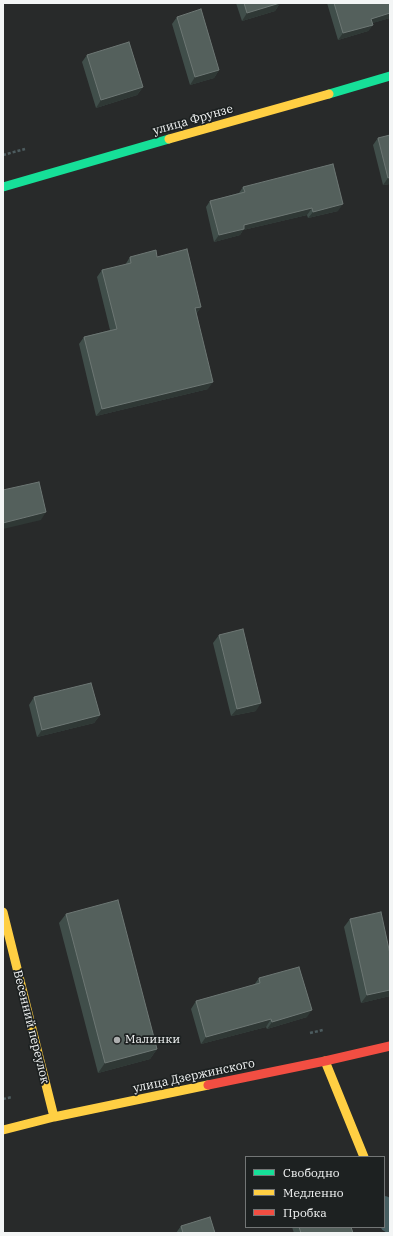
<!DOCTYPE html>
<html>
<head>
<meta charset="utf-8">
<style>
  body { margin:0 }
  #map { position:relative; width:393px; height:1236px; overflow:hidden; background:#282a2a; font-family:"IBM Plex Serif",serif }
  canvas { display:block }
  .frame { position:absolute; inset:0; border:4px solid #f3f5f5; pointer-events:none }
  .legend { position:absolute; left:245px; top:1156px; width:140px; height:72px; box-sizing:border-box; background:#1d2121; border:1px solid #737676; margin:0; padding:5px 7px; list-style:none; font-size:12px; color:#f3f5f5 }
  .legend li { display:flex; align-items:center; gap:8px; height:20px }
  .legend b { width:20px; border:1px solid #737676 }
</style>
</head>
<body>
<div id="map">
<canvas width="393" height="1236"></canvas>
<div class="frame"></div>
<ul class="legend">
<li><b style="height:5px;background:#16e098"></b>Свободно</li>
<li><b style="height:5px;background:#ffcf43"></b>Медленно</li>
<li><b style="height:5px;background:#f24e42"></b>Пробка</li>
</ul>
</div>
<script>
const context = document.querySelector('canvas').getContext('2d');
context.lineJoin = 'round';
function toPath(rows) {
  const path = new Path2D();
  for (const r of rows) {
    path.moveTo(r[0], r[1]);
    for (let i = 2; i < r.length; i += 2) path.lineTo(r[i], r[i + 1]);
  }
  return path;
}
function stroke(path, color, width, dash) {
  context.strokeStyle = color;
  context.lineWidth = width;
  context.lineCap = dash ? 'butt' : 'round';
  context.setLineDash(dash || []);
  context.stroke(path);
}
function paint(path, color) {
  context.fillStyle = color;
  context.fill(path, 'evenodd');
}
function drawText(font, color, halo, rows, align = 'center') {
  context.font = font + ' "IBM Plex Serif",serif';
  context.lineWidth = 3.5;
  context.setLineDash([]);
  context.textBaseline = 'middle';
  context.strokeStyle = halo;
  context.fillStyle = color;
  for (const [text, x, y, turn = 0] of rows) {
    context.save();
    context.translate(x, y);
    context.rotate((+turn || 0) * Math.PI / 180);
    context.textAlign = isNaN(turn) ? turn : align;
    if (halo) context.strokeText(text, 0, 0);
    context.fillText(text, 0, 0);
    context.restore();
  }
}
const path = toPath([
  [3,155,25,149],
  [310,1033,323,1030],
  [3,1099,12,1097]
]);
const street = toPath([
  [384,1207,390,1222]
]);
const fast = toPath([
  [329,94,390,76],
  [3,187,169,139]
]);
const slow = toPath([
  [169,139,329,94],
  [3,912,54,1117],
  [325,1061,364,1157],
  [3,1130,54,1117,208,1085]
]);
const jam = toPath([
  [208,1085,325,1061,390,1046]
]);
const wall = toPath([
  [236,3,280,3,275,11,242,21],
  [327,3,390,3,390,18,372,23,373,25,368,31,338,40],
  [177,17,219,70,214,78,190,85,172,24],
  [87,55,143,87,137,95,96,108,82,62],
  [378,138,390,184,383,185,373,145],
  [243,187,338,211,308,218,307,215,243,230,240,235,214,242,206,207,210,201,239,193],
  [130,257,157,257,201,307,196,314,208,389,96,416,79,344,84,337,110,330,97,277,102,270,125,265],
  [219,635,256,711,231,716,213,643],
  [34,697,100,715,94,723,37,737,29,705],
  [66,914,157,1049,150,1059,98,1073,59,923],
  [350,919,390,996,361,1003,344,927],
  [259,978,307,1017,267,1029,266,1027,201,1044,191,1009,196,1001,254,985],
  [181,1226,215,1233,176,1233],
  [292,1227,351,1227,353,1233,294,1233]
]);
const shadedWall = toPath([
  [280,3,275,11,242,21,247,13],
  [390,13,390,18,366,25,371,19],
  [373,25,368,31,338,40,343,33],
  [219,70,214,78,190,85,195,77],
  [143,87,137,95,96,108,101,100],
  [390,177,390,184,383,185,388,178],
  [343,204,338,211,308,218,313,212],
  [312,208,307,215,243,230,240,235,214,242,219,235,244,225],
  [201,307,196,314,195,308],
  [213,382,208,389,96,416,102,409],
  [46,512,41,520,3,529,3,523],
  [261,703,256,711,231,716,237,709],
  [100,715,94,723,37,737,42,730],
  [390,990,390,996,361,1003,367,995],
  [312,1010,307,1017,267,1029,272,1022],
  [271,1019,266,1027,201,1044,206,1037],
  [157,1049,150,1059,98,1073,105,1063]
]);
const building = toPath([
  [244,3,280,3,247,13,244,3],
  [334,3,390,3,390,13,371,19,373,25,343,33,334,3],
  [201,9,219,70,195,77,177,17,201,9],
  [129,42,143,87,101,100,87,55,129,42],
  [390,135,390,177,388,178,378,138,390,135],
  [333,164,343,204,313,212,312,208,244,225,244,229,219,235,210,201,245,192,243,187,333,164],
  [187,249,201,307,195,308,213,382,102,409,84,337,117,329,102,270,131,263,130,257,156,250,157,257,187,249],
  [39,482,46,512,3,523,3,490,39,482],
  [243,629,261,703,237,709,219,635,243,629],
  [91,683,100,715,42,730,34,697,91,683],
  [118,900,157,1049,105,1063,66,914,118,900],
  [381,912,390,954,390,990,367,995,350,919,381,912],
  [299,967,312,1010,272,1022,271,1019,206,1037,196,1001,260,983,259,978,299,967],
  [210,1217,215,1233,183,1233,181,1226,210,1217],
  [299,1227,351,1227,353,1233,301,1233,299,1227]
]);
const markers = [
  [117,1040,4,"#acaeae"]
];
const streetNames = [
  ["улица Фрунзе",193,120,-16],
  ["Весенний переулок",31,1027,76],
  ["улица Дзержинского",194,1076,-12]
];
const poiNames = [
  ["Малинки",125,1040]
];
stroke(path, '#4d5c5f', 2.5, [3, 2]);
stroke(street, '#465e61', 22);
stroke(fast, '#16e098', 9);
stroke(slow, '#ffcf43', 9);
stroke(jam, '#f24e42', 9);
paint(wall, '#404e4a');
paint(shadedWall, '#2f3835');
paint(building, '#54605c');
stroke(building, '#6d7774', 1);
for (const [x, y, r, color] of markers) {
  const dot = new Path2D();
  dot.arc(x, y, r, 0, 2 * Math.PI);
  context.fillStyle = color;
  context.fill(dot);
  stroke(dot, '#1d2121', 1.5);
}
drawText('12px', '#f3f5f5', '#1d2121', streetNames);
drawText('12px', '#f3f5f5', '#1d2121', poiNames, 'left');
</script>
</body>
</html>
